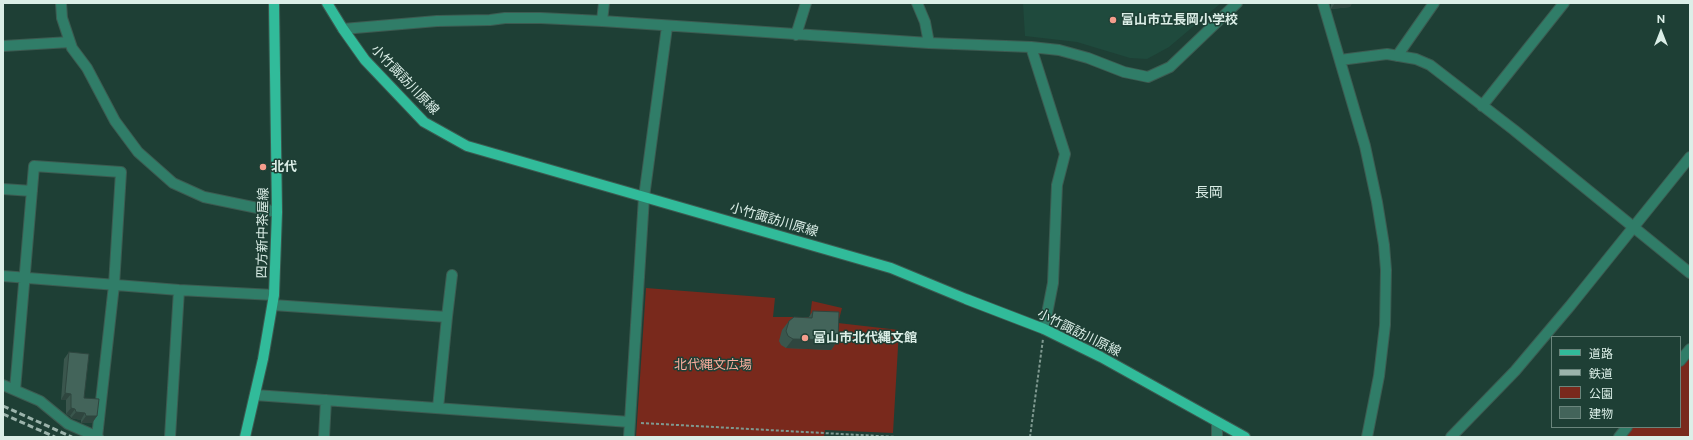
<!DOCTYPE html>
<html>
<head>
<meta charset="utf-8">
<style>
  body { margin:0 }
  #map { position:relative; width:1693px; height:440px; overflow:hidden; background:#1e3f35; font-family:Raleway,"Noto Sans JP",sans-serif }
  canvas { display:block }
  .frame { position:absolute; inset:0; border:4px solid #dbeee7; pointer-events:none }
  .legend { position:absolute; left:1551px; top:336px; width:130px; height:92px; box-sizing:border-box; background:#1e3f35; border:1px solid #6a857c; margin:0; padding:5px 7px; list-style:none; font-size:12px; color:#dbeee7 }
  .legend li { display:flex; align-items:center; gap:8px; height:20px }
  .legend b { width:20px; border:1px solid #6a857c }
  .north { position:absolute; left:1641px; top:12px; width:40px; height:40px; -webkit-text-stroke:3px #1e3f35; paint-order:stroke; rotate:0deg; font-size:11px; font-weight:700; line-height:16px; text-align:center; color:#dbeee7 }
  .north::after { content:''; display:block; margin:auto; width:14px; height:18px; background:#dbeee7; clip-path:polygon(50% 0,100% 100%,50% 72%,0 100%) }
</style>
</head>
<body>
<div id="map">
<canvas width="1693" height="440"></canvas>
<div class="frame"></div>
<ul class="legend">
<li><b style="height:5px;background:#31bb9a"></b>道路</li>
<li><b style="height:5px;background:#9bb3ab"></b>鉄道</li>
<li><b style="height:11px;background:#79291c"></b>公園</li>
<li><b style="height:11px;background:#43645a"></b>建物</li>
</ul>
<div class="north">N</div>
</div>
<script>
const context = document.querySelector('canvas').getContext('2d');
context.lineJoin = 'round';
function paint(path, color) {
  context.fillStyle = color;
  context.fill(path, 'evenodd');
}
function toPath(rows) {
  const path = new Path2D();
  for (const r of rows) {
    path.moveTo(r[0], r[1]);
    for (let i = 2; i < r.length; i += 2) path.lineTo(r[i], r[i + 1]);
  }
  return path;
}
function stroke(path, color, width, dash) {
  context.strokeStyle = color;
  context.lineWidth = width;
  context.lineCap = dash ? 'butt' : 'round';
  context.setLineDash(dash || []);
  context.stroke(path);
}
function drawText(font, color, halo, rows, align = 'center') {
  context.font = font + ' Raleway,"Noto Sans JP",sans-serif';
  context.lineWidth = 3;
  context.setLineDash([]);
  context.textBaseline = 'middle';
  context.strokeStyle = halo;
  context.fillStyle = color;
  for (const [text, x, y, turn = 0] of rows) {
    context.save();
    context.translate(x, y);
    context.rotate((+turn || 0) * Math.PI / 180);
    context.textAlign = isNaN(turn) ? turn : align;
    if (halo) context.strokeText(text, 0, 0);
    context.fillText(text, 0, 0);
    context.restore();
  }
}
const built = toPath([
  [1023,3,1221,3,1169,47,1147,59,1130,58,1077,42,1025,36]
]);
const green = toPath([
  [646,288,775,298,773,317,810,317,812,301,842,308,838,323,899,330,893,433,825,430,824,437,636,437],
  [1690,355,1690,437,1624,437,1632,427,1680,427,1680,368]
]);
const path = toPath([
  [641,423,896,437],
  [1030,437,1043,339]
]);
const minor = toPath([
  [61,3,62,18,72,48,87,68,115,121,138,152,173,183,204,197,277,212],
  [917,3,925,22,929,43],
  [1323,3,1365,146,1377,202,1384,245,1386,270,1385,325,1379,376,1367,437],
  [602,21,604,3],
  [343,29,437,21,490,20,505,18,541,18,602,21,929,43,1031,47,1059,50,1088,58,1124,72,1148,77,1170,67,1237,3],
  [796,35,806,3],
  [3,46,70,42],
  [1031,47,1065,154,1057,185,1053,283,1044,329],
  [1397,56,1434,3],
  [1340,60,1387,54,1416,59,1430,65,1514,130,1690,273],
  [1482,106,1564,3],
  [3,189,32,191],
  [3,276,179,290,274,295],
  [273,305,447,317],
  [1680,361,1690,349],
  [3,385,40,401,68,424,98,437],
  [15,390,34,166,121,172,114,285,97,437],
  [255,395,630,422],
  [438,408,447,317,452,275],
  [170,437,179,290],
  [324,437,326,400],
  [629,437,644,197,667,27],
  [1217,437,1217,422],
  [1451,437,1515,371,1570,306,1690,157],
  [1619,437,1627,427]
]);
const major = toPath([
  [327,3,343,29,365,60,424,122,467,146,891,268,966,299,1044,329,1101,357,1245,437],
  [245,437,263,359,274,295,277,212,274,3]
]);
const rail = toPath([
  [3,406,72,437],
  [3,414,55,437],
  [3,437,4,437]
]);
const wall = toPath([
  [1331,3,1352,3,1350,7,1331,9],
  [813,311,838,340,831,350,786,348,781,345,779,341,782,330,789,321,808,318],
  [69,352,84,398,97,416,92,423,81,423,81,420,71,418,70,416,66,414,66,400,61,400,64,359]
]);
const shadedWall = toPath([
  [1335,3,1352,3,1350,7,1331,9],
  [793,339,838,340,831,350,786,348],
  [65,393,71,394,66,400,61,400],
  [71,408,75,409,70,416,66,414],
  [76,412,85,413,81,420,71,418],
  [86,416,97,416,92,423,81,423]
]);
const building = toPath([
  [813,311,839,312,838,340,793,339,788,336,786,331,789,321,794,317,812,318,813,311],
  [69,352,89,354,84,398,99,399,97,416,86,416,85,413,76,412,75,409,71,408,71,394,65,393,69,352]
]);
const markers = [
  [1113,20,4,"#f49d8c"],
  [263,167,4,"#f49d8c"],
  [805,338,4,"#f49d8c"]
];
const poiNames = [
  ["富山市立長岡小学校",1121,20],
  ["北代",271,167],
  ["富山市北代縄文館",813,338]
];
const streetNames = [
  ["小竹諏訪川原線",405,80,46],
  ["小竹諏訪川原線",774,220,16],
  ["四方新中茶屋線",263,233,-89],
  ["小竹諏訪川原線",1079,333,26]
];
const parkNames = [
  ["北代縄文広場",713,365]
];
const neighbourhoodNames = [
  ["長岡",1209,193]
];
paint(built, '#1f4a3d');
paint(green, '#79291c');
stroke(minor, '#3c5b51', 12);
stroke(major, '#3c5b51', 12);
stroke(path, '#7f9990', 2, [3, 2]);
stroke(minor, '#307d68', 10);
stroke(major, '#31bb9a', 10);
stroke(rail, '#9bb3ab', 3, [6, 3]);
paint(wall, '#3a564d');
paint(shadedWall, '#2f463f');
paint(building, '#43645a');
stroke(building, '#2f463f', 1);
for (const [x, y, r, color] of markers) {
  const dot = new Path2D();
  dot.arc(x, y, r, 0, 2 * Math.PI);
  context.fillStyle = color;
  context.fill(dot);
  stroke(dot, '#1e3f35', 1.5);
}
drawText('bold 13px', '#dbeee7', '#1e3f35', poiNames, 'left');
drawText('13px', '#dbeee7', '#1e3f35', streetNames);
drawText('13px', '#f8ac9d', '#1e3f35', parkNames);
drawText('14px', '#dbeee7', '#1e3f35', neighbourhoodNames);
</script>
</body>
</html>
